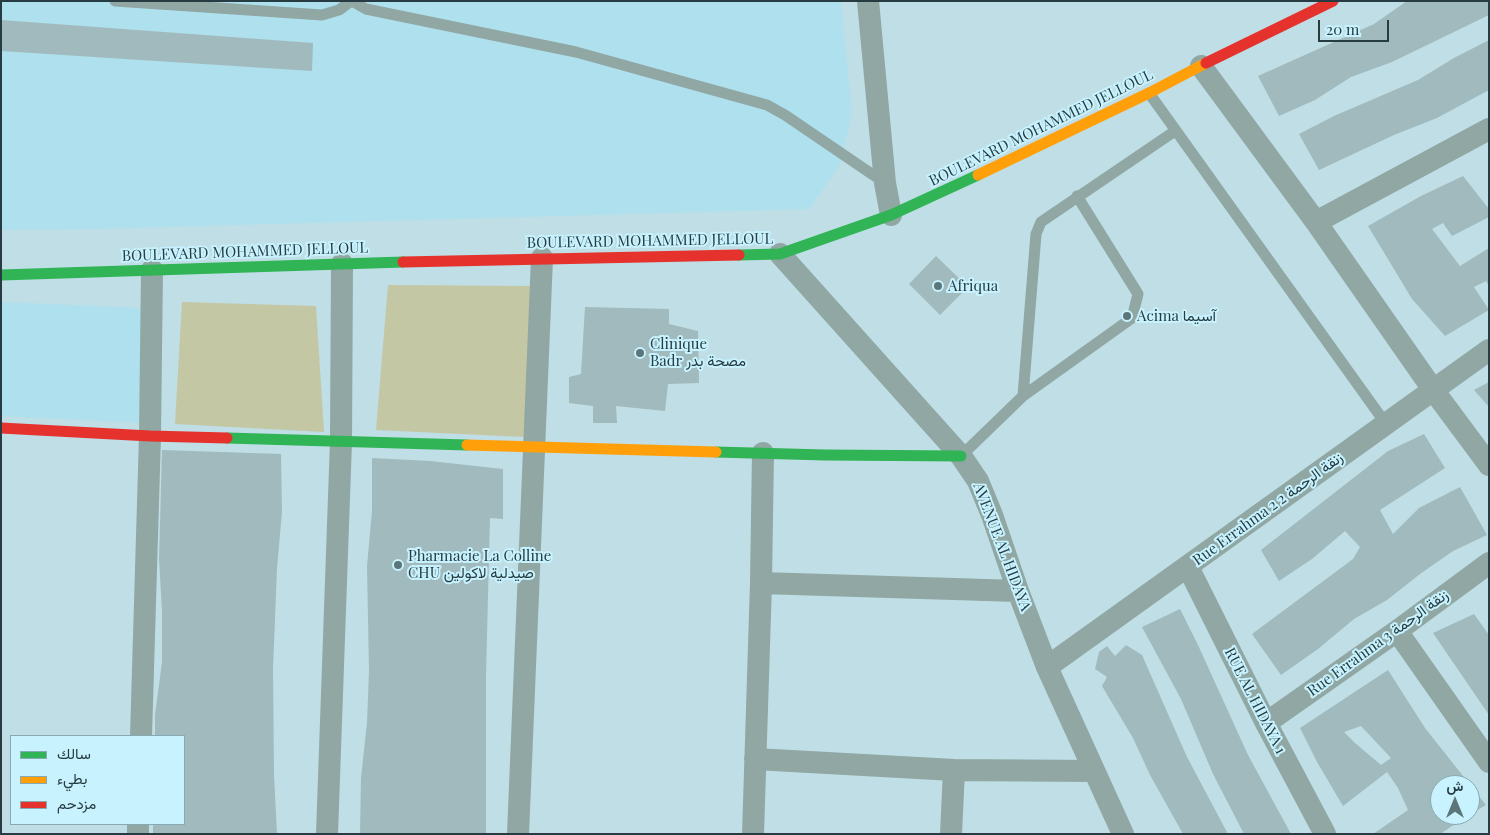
<!DOCTYPE html>
<html>
<head>
<meta charset="utf-8">
<style>
  body { margin:0 }
  #map { position:relative; width:1490px; height:835px; overflow:hidden; background:#bfdee6; font-family:"Playfair Display",Vazirmatn,serif }
  canvas { display:block }
  .frame { position:absolute; inset:0; border:2px solid #263c42; pointer-events:none }
  .legend { position:absolute; left:10px; top:735px; width:175px; height:90px; box-sizing:border-box; background:#c7f2fe; border:1px solid #87a9b3; margin:0; padding:6px 9px; list-style:none; font-size:15px; color:#263c42 }
  .legend li { display:flex; align-items:center; gap:10px; height:25px }
  .legend b { width:25px; border:1px solid #87a9b3 }
  .north { position:absolute; left:1430px; top:775px; width:50px; height:50px; box-sizing:border-box; background:#c7f2fe; border:1px solid #87a9b3; border-radius:50%; rotate:0deg; font-size:14px; font-weight:700; line-height:20px; text-align:center; color:#263c42 }
  .north::after { content:''; display:block; margin:auto; width:18px; height:22px; background:#5c757b; clip-path:polygon(50% 0,100% 100%,50% 72%,0 100%) }
  .scale { position:absolute; left:1318px; top:20px; width:71px; height:22px; box-sizing:border-box; border:2px solid #263c42; border-top:0; padding-left:6px; font-size:15px; line-height:18px; white-space:nowrap; color:#263c42; -webkit-text-stroke:4px #c7f2fe; paint-order:stroke }
</style>
</head>
<body>
<div id="map">
<canvas width="1490" height="835"></canvas>
<div class="frame"></div>
<ul class="legend">
<li><b style="height:6px;background:#30b455"></b>سالك</li>
<li><b style="height:6px;background:#ff9f0a"></b>بطيء</li>
<li><b style="height:6px;background:#e5322d"></b>مزدحم</li>
</ul>
<div class="north">ش</div>
<div class="scale">20 m</div>
</div>
<script>
const context = document.querySelector('canvas').getContext('2d');
context.lineJoin = 'round';
function paint(path, color) {
  context.fillStyle = color;
  context.fill(path, 'evenodd');
}
function toPath(rows) {
  const path = new Path2D();
  for (const r of rows) {
    path.moveTo(r[0], r[1]);
    for (let i = 2; i < r.length; i += 2) path.lineTo(r[i], r[i + 1]);
  }
  return path;
}
function stroke(path, color, width, dash) {
  context.strokeStyle = color;
  context.lineWidth = width;
  context.lineCap = dash ? 'butt' : 'round';
  context.setLineDash(dash || []);
  context.stroke(path);
}
function drawText(font, color, halo, rows, align = 'center') {
  context.font = font + ' "Playfair Display",Vazirmatn,serif';
  context.lineWidth = 4;
  context.setLineDash([]);
  context.textBaseline = 'middle';
  context.strokeStyle = halo;
  context.fillStyle = color;
  for (const [text, x, y, turn = 0] of rows) {
    context.save();
    context.translate(x, y);
    context.rotate((+turn || 0) * Math.PI / 180);
    context.textAlign = isNaN(turn) ? turn : align;
    if (halo) context.strokeText(text, 0, 0);
    context.fillText(text, 0, 0);
    context.restore();
  }
}
const built = toPath([
  [1,1,841,1,852,113,840,165,809,209,93,229,1,230],
  [1,302,142,308,142,423,1,416]
]);
const green = toPath([
  [388,285,532,286,524,437,376,430],
  [182,302,316,306,324,432,175,424]
]);
const building = toPath([
  [1407,1,1489,1,1489,15,1392,62,1351,77,1315,100,1279,116,1258,76,1374,24],
  [1,20,313,43,312,71,1,51],
  [1489,40,1489,90,1437,118,1394,135,1319,170,1299,134,1334,116,1418,80,1454,58],
  [1463,176,1489,209,1489,217,1452,236,1443,223,1432,229,1460,266,1489,248,1489,286,1486,281,1474,287,1489,310,1445,336,1412,299,1368,226,1421,196],
  [936,256,968,287,940,315,909,284],
  [585,307,669,309,669,324,698,331,699,383,668,384,665,411,616,406,617,423,593,423,593,406,569,403,569,377,581,374],
  [1489,382,1489,407,1474,390],
  [1424,434,1445,468,1380,510,1393,534,1419,508,1460,487,1487,535,1453,551,1420,574,1387,600,1354,619,1318,649,1281,675,1252,634,1353,559,1360,547,1345,531,1312,559,1279,581,1261,550,1388,451],
  [162,450,281,454,282,512,277,568,273,669,274,775,277,834,153,834,153,824,184,824,184,736,155,736,155,715,162,662,162,611,159,559],
  [372,458,430,461,503,469,503,519,490,518,486,675,486,834,360,834,361,778,367,723,369,671,367,566,372,511],
  [1180,609,1198,645,1248,755,1291,834,1244,834,1213,774,1181,699,1142,627],
  [1474,614,1489,635,1489,715,1433,633],
  [1126,645,1142,655,1187,757,1228,834,1183,834,1150,775,1133,738,1102,686,1107,677,1095,669,1099,652,1107,646,1115,656],
  [1388,670,1425,728,1486,805,1470,814,1470,785,1440,785,1440,815,1469,815,1440,834,1373,834,1408,810,1398,788,1387,772,1343,806,1317,762,1300,728],
  [1361,726,1391,758,1381,765,1355,743,1344,732]
]);
const lane = toPath([
  [115,1,322,15,339,10,351,1],
  [352,1,366,9,576,52,767,105,785,115,885,183],
  [1149,93,1386,424],
  [1023,396,1036,234,1041,222,1175,131],
  [961,456,1023,396,1132,318,1138,294,1077,196]
]);
const street = toPath([
  [868,1,885,183,891,215],
  [1201,66,1316,222,1434,391,1489,465],
  [1316,222,1489,129],
  [780,254,961,456,978,481,992,515,1018,591,1047,667,1123,834],
  [1188,567,1266,723,1325,834],
  [761,583,1018,591],
  [1397,631,1489,762],
  [1047,667,1489,350],
  [1266,723,1397,631,1489,563],
  [141,736,150,436,152,270],
  [755,759,954,770,1094,771],
  [138,834,138,824],
  [327,834,341,441,342,264],
  [518,834,542,258],
  [753,834,761,583,763,453],
  [951,834,954,770]
]);
const fast = toPath([
  [739,255,780,254,891,215,978,175],
  [1,275,403,262],
  [227,438,467,445],
  [716,452,825,455,961,456]
]);
const slow = toPath([
  [978,175,1149,93,1206,63],
  [467,445,716,452]
]);
const jam = toPath([
  [1206,63,1333,1],
  [403,262,739,255],
  [1,428,150,436,227,438]
]);
const markers = [
  [938,286,5,"#5c757b"],
  [1127,316,5,"#5c757b"],
  [640,353,5,"#5c757b"],
  [398,565,5,"#5c757b"]
];
const streetNames = [
  ["BOULEVARD MOHAMMED JELLOUL",1041,128,-26],
  ["BOULEVARD MOHAMMED JELLOUL",650,241,-1],
  ["BOULEVARD MOHAMMED JELLOUL",245,252,-2],
  ["Rue Errahma 2 2 زنقة الرحمة",1268,509,-36],
  ["AVENUE AL HIDAYA",1002,547,69],
  ["Rue Errahma 3 زنقة الرحمة",1378,643,-36],
  ["RUE AL HIDAYA 1",1255,701,63]
];
const poiNames = [
  ["Afriqua",948,286],
  ["Acima آسيما",1137,316],
  ["Clinique",650,344],
  ["Badr مصحة بدر",650,361],
  ["Pharmacie La Colline",408,556],
  ["CHU صيدلية لاكولين",408,573]
];
paint(built, '#aee0ed');
paint(green, '#c4c7a3');
paint(building, '#a1babd');
stroke(lane, '#90a7a3', 11);
stroke(street, '#90a7a3', 22);
stroke(fast, '#30b455', 11);
stroke(slow, '#ff9f0a', 11);
stroke(jam, '#e5322d', 11);
for (const [x, y, r, color] of markers) {
  const dot = new Path2D();
  dot.arc(x, y, r, 0, 2 * Math.PI);
  context.fillStyle = color;
  context.fill(dot);
  stroke(dot, '#c7f2fe', 2);
}
drawText('15px', '#263c42', '#c7f2fe', streetNames);
drawText('15px', '#263c42', '#c7f2fe', poiNames, 'left');
</script>
</body>
</html>
